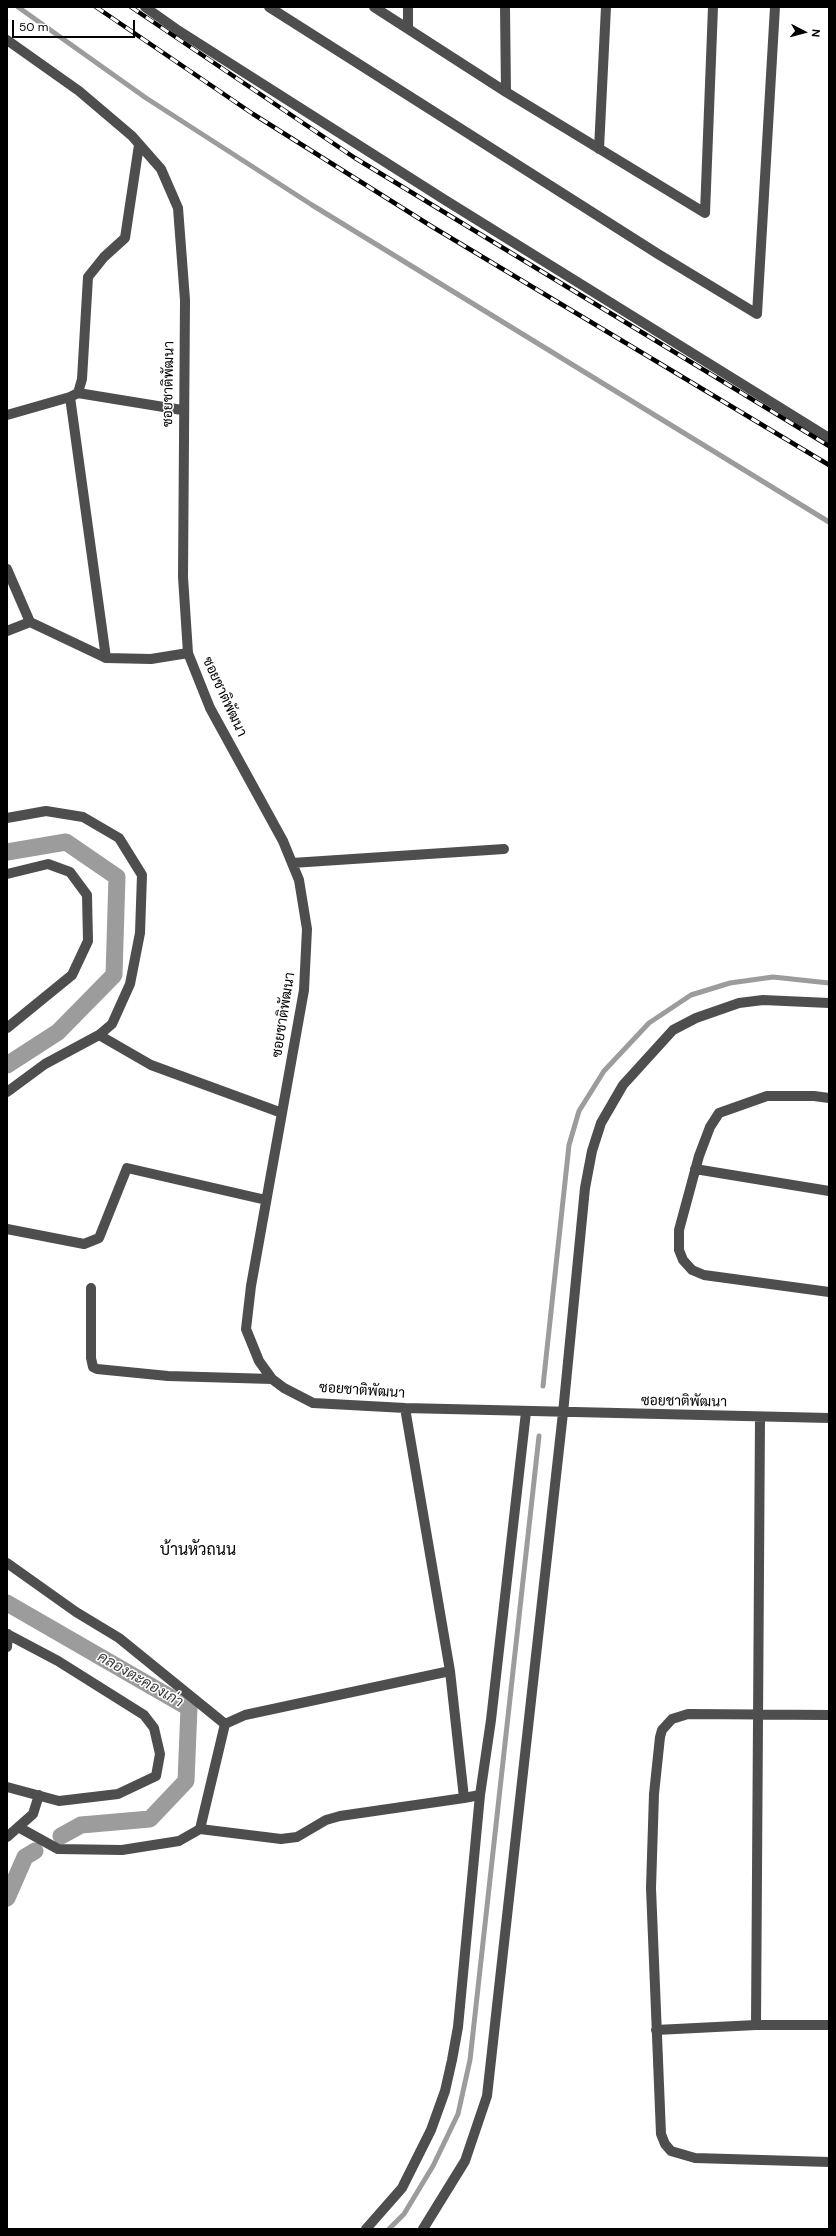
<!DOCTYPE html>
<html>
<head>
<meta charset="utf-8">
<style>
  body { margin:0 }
  #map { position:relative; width:836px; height:2236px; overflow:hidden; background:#fff; font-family:"DM Sans",sans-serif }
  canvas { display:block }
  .frame { position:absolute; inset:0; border:8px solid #000; pointer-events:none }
  .north { position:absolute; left:784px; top:12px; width:40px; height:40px; -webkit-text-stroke:3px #fff; paint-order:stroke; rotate:96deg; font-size:11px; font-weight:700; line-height:16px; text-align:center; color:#000 }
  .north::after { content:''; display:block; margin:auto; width:14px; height:18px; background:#000; clip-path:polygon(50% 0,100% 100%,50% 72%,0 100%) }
  .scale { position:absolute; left:12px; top:20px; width:123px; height:18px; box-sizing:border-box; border:2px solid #000; border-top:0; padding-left:5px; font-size:12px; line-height:14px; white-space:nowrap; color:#000; -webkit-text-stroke:3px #fff; paint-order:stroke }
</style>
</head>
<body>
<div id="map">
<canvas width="836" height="2236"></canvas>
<div class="frame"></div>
<div class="north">N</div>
<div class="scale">50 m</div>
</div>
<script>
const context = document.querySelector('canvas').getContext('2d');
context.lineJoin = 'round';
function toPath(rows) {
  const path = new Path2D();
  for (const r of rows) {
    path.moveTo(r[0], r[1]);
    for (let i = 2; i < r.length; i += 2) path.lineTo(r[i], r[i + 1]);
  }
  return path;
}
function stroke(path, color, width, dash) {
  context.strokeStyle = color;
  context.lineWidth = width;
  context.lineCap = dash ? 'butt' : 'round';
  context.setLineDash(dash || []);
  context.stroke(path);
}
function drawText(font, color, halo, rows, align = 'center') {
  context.font = font + ' "DM Sans",Sarabun,sans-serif';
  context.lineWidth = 3;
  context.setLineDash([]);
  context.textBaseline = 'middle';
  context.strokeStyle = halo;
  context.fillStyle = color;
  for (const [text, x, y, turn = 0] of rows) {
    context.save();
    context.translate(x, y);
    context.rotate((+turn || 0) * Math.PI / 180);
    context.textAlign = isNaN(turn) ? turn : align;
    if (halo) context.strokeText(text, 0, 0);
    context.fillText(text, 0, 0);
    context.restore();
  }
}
const stream = toPath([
  [18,7,146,98,312,205,829,522],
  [543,1386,569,1145,579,1111,604,1071,649,1023,691,995,730,983,773,977,829,983],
  [389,2229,404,2214,433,2166,458,2114,470,2060,539,1436]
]);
const canal = toPath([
  [7,852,66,842,117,877,114,975,58,1032,7,1065],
  [7,1603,189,1708,186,1781,150,1819,81,1825,61,1836],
  [7,1898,25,1857,35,1851]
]);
const minor = toPath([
  [145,7,179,31,445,200,829,438],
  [269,7,658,254,757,314,775,7],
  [374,7,506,92,705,213,713,7],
  [408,7,408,29],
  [505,7,506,92],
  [7,40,79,91,132,136,161,169,178,208,185,300,183,577,188,653,210,708,283,841,292,863,299,880,307,929,304,990,251,1286,246,1329,259,1361,272,1379,284,1388,313,1403,405,1408,829,1418],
  [599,149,606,7],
  [78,393,182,410],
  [70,397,106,658,151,659,188,653],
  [7,415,70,397,78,393,82,379,88,277,104,257,125,238,139,145],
  [7,569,30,622,106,658],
  [7,631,30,622],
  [7,818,46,811,83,817,119,838,142,875,140,933,130,984,112,1024,99,1035],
  [292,863,504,849],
  [7,874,48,864,70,872,87,895,88,941,72,975,7,1028],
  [7,1092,45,1064,99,1035,151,1065,282,1113],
  [829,1098,814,1096,767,1096,719,1113,710,1127,699,1156,679,1230,679,1250,683,1260,692,1270,704,1275,829,1292],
  [695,1169,829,1191],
  [7,1229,84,1244,99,1238,127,1168,266,1200],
  [91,1288,91,1358,93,1367,97,1369,168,1376,272,1379],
  [405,1408,450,1671,464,1798,480,1795],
  [7,1563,76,1612,119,1638,225,1724],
  [7,1634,58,1661,144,1715,154,1728,160,1754,156,1776,118,1794,59,1801,7,1787],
  [7,1647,8,1634],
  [829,1715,688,1714,672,1719,662,1730,660,1737,654,1794,651,1888,661,2134,665,2144,671,2151,695,2158,829,2162],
  [20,1828,58,1849,122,1850,179,1841,200,1829,225,1724,245,1715,450,1671],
  [200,1829,281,1839,297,1837,326,1820,340,1816,464,1798],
  [7,1837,33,1814,39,1795],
  [756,2025,760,1417],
  [656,2030,756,2025,829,2025],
  [366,2229,402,2188,431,2130,445,2091,452,2060,458,2027,480,1795,491,1720,526,1412],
  [423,2229,465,2161,487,2096,563,1413,585,1188,592,1151,601,1123,623,1085,673,1030,696,1018,739,1003,763,1000,829,1003]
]);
const rail = toPath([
  [96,7,253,114,431,226,829,465],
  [131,7,355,158,829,446]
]);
const streetNames = [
  ["ซอยชาติพัฒนา",169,384,-89],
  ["ซอยชาติพัฒนา",224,697,65],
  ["ซอยชาติพัฒนา",284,1015,-81],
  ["ซอยชาติพัฒนา",362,1391,4],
  ["ซอยชาติพัฒนา",684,1402,1]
];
const waterNames = [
  ["คลองตะคองเก่า",140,1680,30]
];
const quarterNames = [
  ["บ้านหัวถนน",198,1551]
];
stroke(stream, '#9c9c9c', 5);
stroke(canal, '#9c9c9c', 17);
stroke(minor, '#4e4e4e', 10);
stroke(rail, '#000', 4.5);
stroke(rail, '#fff', 3, [9]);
drawText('14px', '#000', '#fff', streetNames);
drawText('italic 15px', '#3d3d3d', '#fff', waterNames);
drawText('16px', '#000', '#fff', quarterNames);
</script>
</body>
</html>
